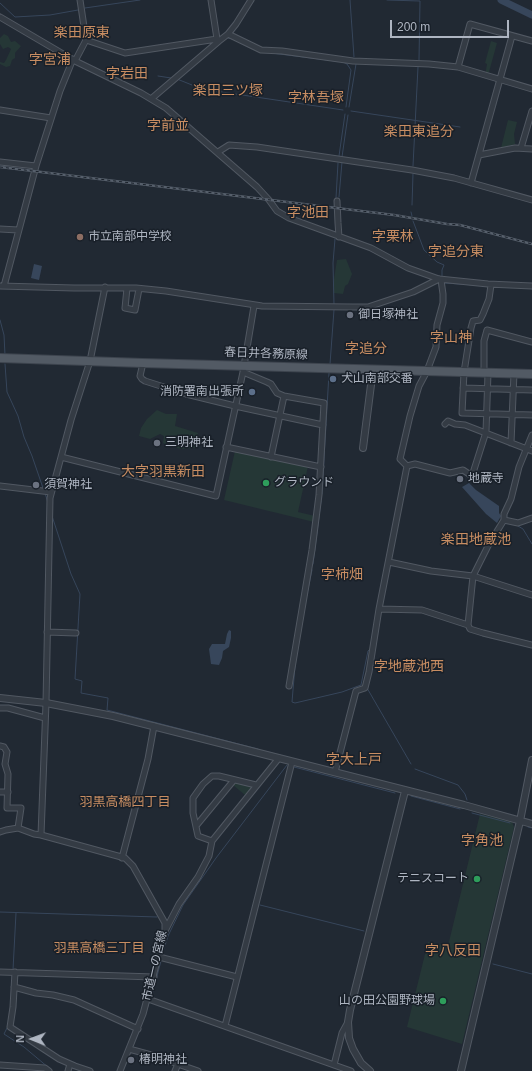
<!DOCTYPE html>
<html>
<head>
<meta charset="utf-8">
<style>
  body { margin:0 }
  #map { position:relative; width:532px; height:1071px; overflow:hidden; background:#212933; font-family:Helvetica,sans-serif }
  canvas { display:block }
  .north { position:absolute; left:12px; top:1019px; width:40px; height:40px; -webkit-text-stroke:3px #192029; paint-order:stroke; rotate:271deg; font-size:11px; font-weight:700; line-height:16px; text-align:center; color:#aeb5c1 }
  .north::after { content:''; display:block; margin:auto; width:14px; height:18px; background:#aeb5c1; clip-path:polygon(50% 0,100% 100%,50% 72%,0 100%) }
  .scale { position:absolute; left:390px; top:20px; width:119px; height:18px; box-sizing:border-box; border:2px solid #aeb5c1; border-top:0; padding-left:5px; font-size:12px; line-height:14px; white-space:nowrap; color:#aeb5c1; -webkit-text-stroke:3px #192029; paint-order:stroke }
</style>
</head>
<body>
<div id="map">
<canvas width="532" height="1071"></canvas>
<div class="north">N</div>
<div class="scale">200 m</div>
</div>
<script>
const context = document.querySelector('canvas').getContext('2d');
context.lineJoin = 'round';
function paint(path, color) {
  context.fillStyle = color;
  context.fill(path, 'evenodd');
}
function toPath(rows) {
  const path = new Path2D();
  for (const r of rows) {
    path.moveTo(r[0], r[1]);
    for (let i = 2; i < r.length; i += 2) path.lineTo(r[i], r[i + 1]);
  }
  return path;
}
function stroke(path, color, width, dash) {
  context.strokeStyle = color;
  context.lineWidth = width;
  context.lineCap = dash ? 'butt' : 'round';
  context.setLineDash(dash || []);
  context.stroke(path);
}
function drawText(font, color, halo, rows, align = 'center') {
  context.font = font + ' Helvetica,"Noto Sans JP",sans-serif';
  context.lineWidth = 3;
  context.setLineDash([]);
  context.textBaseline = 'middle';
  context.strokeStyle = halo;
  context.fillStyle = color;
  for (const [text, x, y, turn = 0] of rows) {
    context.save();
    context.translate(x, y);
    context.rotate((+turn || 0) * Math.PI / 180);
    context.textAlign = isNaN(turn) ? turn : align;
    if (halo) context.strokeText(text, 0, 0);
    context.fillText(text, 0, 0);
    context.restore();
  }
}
const green = toPath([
  [4,34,8,36,11,42,15,41,21,46,15,53,15,58,12,60,10,66,6,67,0,64,0,62,4,63,6,60,11,49,8,47,3,49,0,44,0,38],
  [491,41,497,43,489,72,486,72,486,70,487,64,485,63],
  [508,120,517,122,514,134,515,144,501,148],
  [346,259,352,274,348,284,345,286,343,294,334,293,334,279,337,260],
  [157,410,166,414,177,414,175,426,198,433,195,448,182,449,172,447,163,443,164,436,160,434,150,439,139,436,141,428,147,419],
  [235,451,308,466,298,512,315,516,314,522,224,500],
  [235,781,255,787,248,795,247,793,245,795,233,785],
  [480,814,512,822,514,827,462,1044,407,1027,428,942,448,946]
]);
const water = toPath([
  [34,264,42,266,39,280,31,278],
  [469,483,476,490,499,506,499,513,501,516,497,523,486,514,462,487],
  [229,630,231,631,231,638,229,647,223,651,222,658,219,665,211,664,209,649,212,644,225,644,227,634]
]);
const stream = toPath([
  [350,0,354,57],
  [387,0,420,1,419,60],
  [0,3,15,17,50,15,78,10],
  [85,8,140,0],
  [218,30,219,36,221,37],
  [228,38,233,39],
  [271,53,335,61],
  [343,62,347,64,351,70,346,107],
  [158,76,171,78],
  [177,79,202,89,343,110],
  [349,107,356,64],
  [351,111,460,127],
  [339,156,345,114],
  [342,157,348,115],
  [413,166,418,67],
  [339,197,342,162],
  [336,198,338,163],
  [412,205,413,174],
  [411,212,412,216],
  [413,221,424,250,437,262,444,265,442,270,442,276],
  [445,283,487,286],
  [494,287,507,287],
  [529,288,532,289],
  [334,305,333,263,335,239],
  [0,320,4,335,5,355],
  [5,364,7,392,18,416,24,437,32,456,43,488],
  [330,364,334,310],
  [45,493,48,503],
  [322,494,329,373],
  [52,516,71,574,80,594,75,679,82,681,81,693,108,698,107,710,258,749],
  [518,526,523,529,532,544],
  [391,560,393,549],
  [313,564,321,501],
  [306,599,312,570],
  [295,666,292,702,295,703,342,692,361,685,368,651,371,648],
  [369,680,367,688,411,764],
  [294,767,395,793],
  [415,769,458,785,465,794,467,800],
  [411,796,460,809],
  [472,813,510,823],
  [528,827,532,828],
  [260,905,364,931],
  [0,912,157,917],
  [162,955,168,936,183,905,216,858,287,765],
  [493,964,532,974],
  [13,970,16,913],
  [152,995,161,961],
  [147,1009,149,1003],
  [7,1028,4,1034,24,1047,49,1068],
  [133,1045,136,1038]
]);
const river = toPath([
  [501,0,532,15]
]);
const minor = toPath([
  [211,0,217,39],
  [0,17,75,61,141,93,166,108,257,187,269,200,277,211,289,218,371,248,408,268,439,279,488,284,532,286],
  [228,34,261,50,282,51,353,61,429,64,458,67,532,89],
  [86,40,125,53,217,39,219,41,228,34,236,24,251,0],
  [75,61,86,40,80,0],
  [458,67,470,24,532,41],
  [151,99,219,41],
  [0,110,51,118],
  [521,148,532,111],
  [218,152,229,145,257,147,412,170,454,178,532,200],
  [479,155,515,148,532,149],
  [0,162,36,166],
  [471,183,512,36],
  [337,201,338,223,339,237],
  [0,229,18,230],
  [491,285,489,299,483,314,480,320,473,321,471,328,464,372,462,413,532,415],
  [0,286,74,288,136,288,166,291,262,306,352,307,368,307,413,292,439,279],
  [4,286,36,166,60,91,73,59],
  [127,288,125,308,135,310,139,289],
  [143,363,140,376,142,379,145,381,186,394,235,406,323,425],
  [243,372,267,382,271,384,277,393,284,396,324,403,319,495,312,550,289,686],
  [484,372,484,341,487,330,532,342],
  [463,388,532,390],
  [445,424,448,421,455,424,465,425,532,451],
  [532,435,519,467,511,499,504,514,504,520,489,544,473,576,468,625,470,629,483,633,532,645],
  [511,443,514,373],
  [226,447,321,467],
  [61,457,216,496,243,372,254,306],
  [271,457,284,396],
  [407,466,415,464,450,473,463,470,472,476,486,432,488,373],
  [0,486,51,492],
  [504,520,518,523,532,518],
  [389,562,431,571,473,576,532,595],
  [379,609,422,610,468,625],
  [47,632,76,633],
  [0,708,8,708,45,718],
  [0,746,4,747,7,752,5,764,8,774,7,808,21,808,18,828],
  [335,772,356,691,365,688,369,672,379,609,407,466,400,459,410,416,419,386,427,371,436,347,437,325,443,303,443,294,441,280],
  [0,792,8,792],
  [196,826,234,780],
  [0,832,6,830,18,828,34,834,41,835,125,858,133,866,165,923,165,931,143,1014,120,1071],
  [41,835,46,703,50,498,71,420,90,361,105,287],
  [212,841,198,836,193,813,193,798,203,784,212,776,219,776,256,785],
  [122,858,148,759,154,726],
  [165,931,179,904,198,877,209,856,212,841,279,758],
  [159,957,237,977],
  [0,972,154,977],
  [15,972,13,1007,10,1027,59,1059,75,1066,90,1071],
  [14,987,36,993,53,995,74,1000,138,1029],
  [148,999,351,1071],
  [225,1026,292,762],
  [129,1049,155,1056,198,1071],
  [0,1065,45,1068,49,1071],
  [334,1065,342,1033,348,1022],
  [68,1071,70,1064],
  [175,1071,178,1064]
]);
const tertiary = toPath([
  [363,448,373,369],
  [0,698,46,703,113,716,464,805,532,824],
  [370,1071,361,1063,353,1049,349,1038,348,1022,350,1010,405,791],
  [461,1071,520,821,532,760]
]);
const primary = toPath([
  [0,358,143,363,532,374]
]);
const rail = toPath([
  [0,167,394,215,447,224,460,225,532,244]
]);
const markers = [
  [80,237,4,"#8d6e63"],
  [350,315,4,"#6b7280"],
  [333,379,4,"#5c6f8a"],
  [252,392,4,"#5c6f8a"],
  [157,443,4,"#6b7280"],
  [460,479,4,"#6b7280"],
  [266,483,4,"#2e9e5b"],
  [36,485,4,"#6b7280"],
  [477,879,4,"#2e9e5b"],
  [443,1001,4,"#2e9e5b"],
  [131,1060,4,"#6b7280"]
];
const poiNames = [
  ["市立南部中学校",88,237],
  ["御日塚神社",358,315],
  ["犬山南部交番",341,379],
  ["消防署南出張所",244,392,"right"],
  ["三明神社",165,443],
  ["地蔵寺",468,479],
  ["グラウンド",274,483],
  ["須賀神社",44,485],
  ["テニスコート",469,879,"right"],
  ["山の田公園野球場",435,1001,"right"],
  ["椿明神社",139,1060]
];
const streetNames = [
  ["春日井各務原線",266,354,2],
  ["市道一の宮線",155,966,-77]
];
const neighbourhoodNames = [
  ["羽黒高橋四丁目",125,802],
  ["羽黒高橋三丁目",99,948]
];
const quarterNames = [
  ["楽田原東",82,33],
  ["字宮浦",50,60],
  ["字岩田",127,74],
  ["楽田三ツ塚",228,91],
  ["字林吾塚",316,98],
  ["字前並",168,126],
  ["楽田東追分",419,132],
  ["字池田",308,213],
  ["字栗林",393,237],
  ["字追分東",456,252],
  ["字山神",451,338],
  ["字追分",366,349],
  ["大字羽黒新田",163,472],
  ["楽田地蔵池",476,540],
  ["字柿畑",342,575],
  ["字地蔵池西",409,667],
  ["字大上戸",354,760],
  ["字角池",482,841],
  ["字八反田",453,951]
];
paint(green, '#253736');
paint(water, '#37465b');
stroke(stream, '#37465b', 1);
stroke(river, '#37465b', 7);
stroke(minor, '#515862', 7);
stroke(tertiary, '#515862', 8);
stroke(primary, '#3d444e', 10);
stroke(minor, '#343b44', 5);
stroke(tertiary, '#343b44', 6);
stroke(primary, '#525a64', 8);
stroke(rail, '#565f6b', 2.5);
stroke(rail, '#192029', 1, [3]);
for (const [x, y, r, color] of markers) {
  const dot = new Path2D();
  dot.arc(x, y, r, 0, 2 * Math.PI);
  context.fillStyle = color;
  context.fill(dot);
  stroke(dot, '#192029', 1.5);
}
drawText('12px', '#aeb5c1', '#192029', poiNames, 'left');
drawText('12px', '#aeb5c1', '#192029', streetNames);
drawText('13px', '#c88d62', '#192029', neighbourhoodNames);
drawText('14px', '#c88d62', '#192029', quarterNames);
</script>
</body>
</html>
